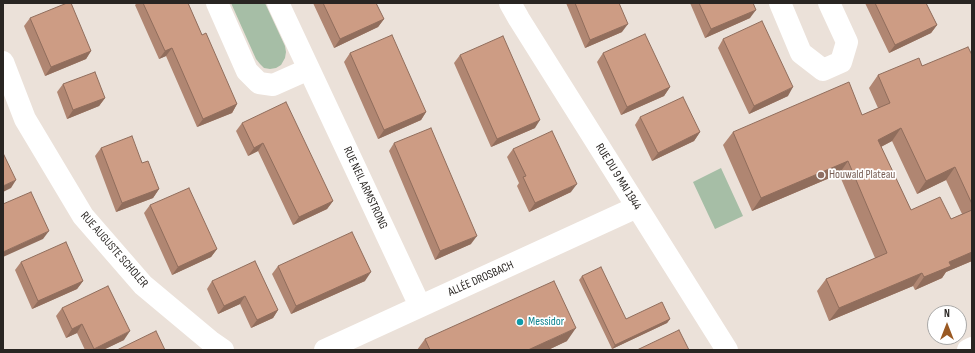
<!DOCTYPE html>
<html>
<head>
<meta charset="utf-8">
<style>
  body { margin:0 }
  #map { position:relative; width:975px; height:353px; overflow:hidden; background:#ebe1d9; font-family:"Sofia Sans Condensed",sans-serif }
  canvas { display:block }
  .frame { position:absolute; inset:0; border:4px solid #292522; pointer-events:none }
  .north { position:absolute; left:927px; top:305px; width:40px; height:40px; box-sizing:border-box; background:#fff; border:1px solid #a9a8a7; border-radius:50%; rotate:0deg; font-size:11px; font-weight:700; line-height:16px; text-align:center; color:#292522 }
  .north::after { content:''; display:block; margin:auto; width:14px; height:18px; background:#9a5923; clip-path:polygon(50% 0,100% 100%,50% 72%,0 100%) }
</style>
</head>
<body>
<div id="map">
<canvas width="975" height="353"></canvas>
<div class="frame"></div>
<div class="north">N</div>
</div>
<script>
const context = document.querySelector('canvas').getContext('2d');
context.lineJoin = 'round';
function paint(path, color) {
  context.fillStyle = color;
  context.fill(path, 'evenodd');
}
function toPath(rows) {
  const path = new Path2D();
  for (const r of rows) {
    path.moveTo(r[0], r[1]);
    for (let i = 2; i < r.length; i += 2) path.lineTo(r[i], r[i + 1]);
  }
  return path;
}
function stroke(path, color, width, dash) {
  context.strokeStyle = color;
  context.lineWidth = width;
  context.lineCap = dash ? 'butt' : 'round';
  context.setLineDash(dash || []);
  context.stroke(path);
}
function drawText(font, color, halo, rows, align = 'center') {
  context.font = font + ' "Sofia Sans Condensed",sans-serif';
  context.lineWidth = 3.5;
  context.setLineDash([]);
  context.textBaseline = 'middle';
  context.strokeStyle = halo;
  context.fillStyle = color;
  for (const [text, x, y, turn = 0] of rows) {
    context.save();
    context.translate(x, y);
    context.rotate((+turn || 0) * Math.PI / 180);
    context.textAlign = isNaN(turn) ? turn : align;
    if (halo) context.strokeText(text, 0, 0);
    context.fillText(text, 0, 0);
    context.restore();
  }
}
const green = toPath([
  [231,3,265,3,285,46,286,52,285,58,281,65,276,68,270,69,264,68,260,64,256,59],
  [721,168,743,216,715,229,693,182]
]);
const street = toPath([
  [217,3,247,71,259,83,273,85,309,69],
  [278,3,420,306],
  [510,3,519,19,727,350],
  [780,3,801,53,823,70,841,62,847,42,829,3],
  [3,62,25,119,83,216,143,285,210,341,223,350],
  [325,350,637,207],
  [968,350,972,348]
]);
const wall = toPath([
  [137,3,188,3,202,35,237,104,232,113,197,127,166,56,159,59,135,5],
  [313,3,376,3,384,19,378,27,334,48],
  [566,3,619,3,622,32,585,48],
  [690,3,753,3,750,18,705,38],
  [865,3,926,3,937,25,931,33,889,53],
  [30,18,91,51,86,59,45,76,24,26],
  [723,39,788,96,749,114,718,48],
  [350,53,426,112,421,120,378,139,344,62],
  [603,53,670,87,664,96,621,115,597,62],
  [460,55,535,128,491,147,454,63],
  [972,55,972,261,946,272,942,278,915,290,913,286,829,321,817,291,826,279,875,258,839,174,752,211,723,145,733,132,862,115,878,108,869,88,878,75],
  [892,141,917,194,946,180,962,214,951,219,911,210,881,147],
  [63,84,105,98,99,106,67,119,57,92],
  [640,117,700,132,694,141,652,161,635,125],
  [242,123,333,201,327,209,293,225,258,151,248,156,236,131],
  [394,143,471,244,435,260,389,151],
  [101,148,142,163,159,189,153,198,116,212,95,156],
  [513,149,571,192,529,212,517,186,519,183,507,157],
  [150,205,217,249,211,257,172,275,144,213],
  [21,262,83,281,77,289,32,309,15,270],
  [278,266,365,281,291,314,272,274],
  [582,276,626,319,670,319,667,323,612,349,579,280],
  [212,281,278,310,273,318,251,328,240,304,218,314,207,289],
  [62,308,124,340,103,350,85,350,77,333,66,338,56,316],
  [425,339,567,341,548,350,417,350]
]);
const shadedWall = toPath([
  [756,10,750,18,705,38,711,29],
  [384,19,378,27,334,48,340,39],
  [628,24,622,32,585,48,590,40],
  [937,25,931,33,889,53,895,45],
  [172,48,166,56,159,59,165,51],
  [91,51,86,59,45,76,51,67],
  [670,87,664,96,621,115,627,107],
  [793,87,788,96,749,114,754,106],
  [105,98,99,106,67,119,73,110],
  [237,104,232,113,197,127,203,119],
  [426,112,421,120,378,139,384,130],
  [540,120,535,128,491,147,497,139],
  [901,128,892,141,869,153,878,140],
  [700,132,694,141,652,161,658,153],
  [263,143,258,151,248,156,254,148],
  [848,161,839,174,752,211,761,198],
  [955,167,946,180,917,194,926,181],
  [16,180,11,188,3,192,3,186],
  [577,184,571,192,529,212,535,203],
  [159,189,153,198,116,212,122,203],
  [333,201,327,209,293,225,299,217],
  [49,231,43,239,3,257,3,252],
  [477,236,471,244,435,260,440,251],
  [217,249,211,257,172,275,178,267],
  [972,252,972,261,946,272,942,278,915,290,924,277,949,262],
  [371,272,365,281,291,314,296,306],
  [922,273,913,286,829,321,839,308],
  [83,281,77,289,32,309,38,301],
  [245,296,240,304,218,314,224,306],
  [278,310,273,318,251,328,257,320],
  [670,319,667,323,612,349,615,345],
  [82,324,77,333,66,338,72,329],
  [576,328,567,341,548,350,528,350],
  [130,331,124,340,103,350,93,350,94,349]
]);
const building = toPath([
  [67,3,71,3,91,51,51,67,30,18,67,3],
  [143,3,188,3,202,35,206,33,237,104,203,119,172,48,165,51,143,3],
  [323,3,376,3,384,19,340,39,323,3],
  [575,3,619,3,628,24,590,40,575,3],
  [699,3,753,3,756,10,711,29,699,3],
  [875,3,926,3,937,25,895,45,875,3],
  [762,21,793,87,754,106,723,39,762,21],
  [645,34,670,87,627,107,603,53,645,34],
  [392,35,426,112,384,130,350,53,392,35],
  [503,36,540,120,497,139,460,55,503,36],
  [968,47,972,55,972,204,955,167,926,181,901,128,878,140,911,210,940,197,951,219,972,210,972,252,949,262,951,266,924,277,922,273,839,308,826,279,887,253,848,161,761,198,733,132,849,82,862,115,890,103,878,75,919,58,922,66,968,47],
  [95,72,105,98,73,110,63,84,95,72],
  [683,97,700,132,658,153,640,117,683,97],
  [286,102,333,201,299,217,263,143,254,148,242,123,286,102],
  [431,128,477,236,440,251,394,143,431,128],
  [552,131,577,184,535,203,523,177,526,176,513,149,552,131],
  [132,136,142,163,148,161,159,189,122,203,101,148,132,136],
  [3,153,16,180,3,186,3,153],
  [189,188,217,249,178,267,150,205,189,188],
  [31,192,49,231,3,252,3,204,31,192],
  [352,232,371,272,296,306,278,266,352,232],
  [66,242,83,281,38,301,21,262,66,242],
  [255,261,278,310,257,320,245,296,224,306,212,281,255,261],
  [601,267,626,319,662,302,670,319,615,345,582,276,601,267],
  [554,281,576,328,528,350,430,350,425,339,554,281],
  [108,286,130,331,94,349,82,324,72,329,62,308,108,286],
  [679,330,689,350,637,350,679,330],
  [156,331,165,350,117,350,156,331]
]);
const markers = [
  [821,175,4,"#8d6e63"],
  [520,322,4,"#0f9aa8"]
];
const educationNames = [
  ["Houwald Plateau",829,175]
];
const streetNames = [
  ["RUE DU 9 MAI 1944",618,177,58],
  ["RUE NEIL ARMSTRONG",365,188,65],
  ["RUE AUGUSTE SCHOLER",114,250,49],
  ["ALLÉE DROSBACH",481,279,-24]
];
const cultureNames = [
  ["Messidor",528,322]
];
paint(green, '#a6bea6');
stroke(street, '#fff', 22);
paint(wall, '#b08672');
paint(shadedWall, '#906d5c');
paint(building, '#cd9c84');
stroke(building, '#906d5c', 1);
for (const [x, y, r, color] of markers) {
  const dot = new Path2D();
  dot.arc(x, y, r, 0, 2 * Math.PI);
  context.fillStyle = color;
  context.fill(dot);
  stroke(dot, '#fff', 1.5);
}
drawText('12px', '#785e54', '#fff', educationNames, 'left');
drawText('12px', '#292522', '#fff', streetNames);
drawText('12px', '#0d838f', '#fff', cultureNames, 'left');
</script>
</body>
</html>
